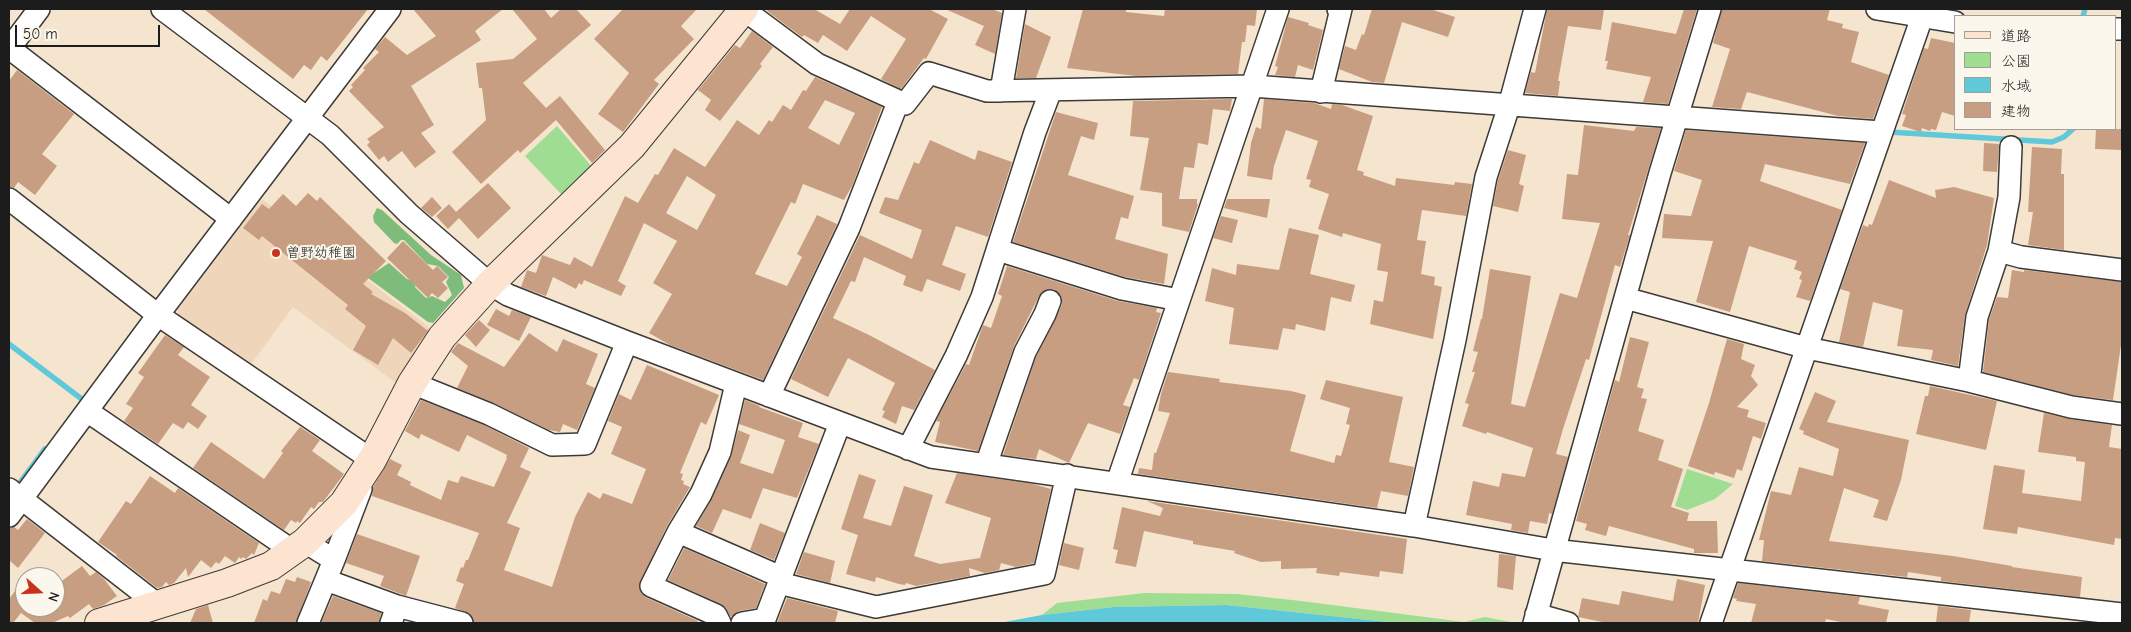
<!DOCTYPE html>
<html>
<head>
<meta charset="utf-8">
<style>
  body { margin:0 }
  #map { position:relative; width:2131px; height:632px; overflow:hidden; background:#f5e5ce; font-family:"Comic Neue","Klee One",sans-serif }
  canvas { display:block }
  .frame { position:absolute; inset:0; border:10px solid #1c1c1c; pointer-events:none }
  .legend { position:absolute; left:1954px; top:15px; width:162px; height:115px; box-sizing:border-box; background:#fbf7ec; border:1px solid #a29f99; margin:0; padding:6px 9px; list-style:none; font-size:15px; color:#1c1c1c }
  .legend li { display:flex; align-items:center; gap:10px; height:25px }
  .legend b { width:25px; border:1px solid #a29f99 }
  .north { position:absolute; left:15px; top:567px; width:50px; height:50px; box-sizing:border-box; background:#fbf7ec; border:1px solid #a29f99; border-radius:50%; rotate:110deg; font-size:14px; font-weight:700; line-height:20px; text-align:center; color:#1c1c1c }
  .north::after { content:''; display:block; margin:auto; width:18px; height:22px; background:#c8321e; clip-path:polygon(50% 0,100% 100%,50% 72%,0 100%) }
  .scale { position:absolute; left:15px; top:25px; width:145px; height:22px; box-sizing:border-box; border:2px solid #1c1c1c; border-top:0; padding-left:6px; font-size:15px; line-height:18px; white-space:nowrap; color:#1c1c1c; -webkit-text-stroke:4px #fbf7ec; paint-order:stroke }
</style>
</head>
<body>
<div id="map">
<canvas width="2131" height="632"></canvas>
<div class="frame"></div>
<ul class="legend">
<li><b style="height:6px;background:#fde4d0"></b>道路</li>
<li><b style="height:14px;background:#9edd92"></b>公園</li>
<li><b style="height:14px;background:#5fc8d9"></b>水域</li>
<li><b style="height:14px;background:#c79e81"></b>建物</li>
</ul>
<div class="north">N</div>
<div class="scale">50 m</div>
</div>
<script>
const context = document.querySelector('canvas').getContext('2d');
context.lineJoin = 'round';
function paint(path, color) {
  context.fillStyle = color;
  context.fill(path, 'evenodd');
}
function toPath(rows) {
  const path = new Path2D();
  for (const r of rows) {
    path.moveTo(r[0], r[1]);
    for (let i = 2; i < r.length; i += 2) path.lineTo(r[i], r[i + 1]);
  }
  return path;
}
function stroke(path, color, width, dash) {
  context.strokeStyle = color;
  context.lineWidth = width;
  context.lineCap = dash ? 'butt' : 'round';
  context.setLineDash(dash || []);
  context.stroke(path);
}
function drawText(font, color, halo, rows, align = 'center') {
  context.font = font + ' "Comic Neue","Klee One",sans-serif';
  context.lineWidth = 4;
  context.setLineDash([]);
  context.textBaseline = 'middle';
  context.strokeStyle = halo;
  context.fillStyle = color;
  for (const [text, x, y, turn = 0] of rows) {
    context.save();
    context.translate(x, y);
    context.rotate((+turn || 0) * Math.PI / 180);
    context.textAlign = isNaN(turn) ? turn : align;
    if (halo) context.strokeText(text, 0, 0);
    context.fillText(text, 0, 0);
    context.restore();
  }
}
const built = toPath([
  [262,199,430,328,396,383,293,307,249,367,178,317,178,309]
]);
const green = toPath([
  [557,126,593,168,563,196,525,156],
  [1687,469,1733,484,1715,499,1687,510,1675,506],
  [1145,593,1237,594,1301,601,1464,622,1485,617,1516,623,1398,623,1226,605,1114,607,1042,615,1057,603]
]);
const forest = toPath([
  [377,208,382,210,431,255,461,275,464,288,433,323,428,322,349,264,374,273,389,263,407,279,416,282,415,287,426,298,432,296,445,302,452,295,446,282,449,277,438,266,427,264,404,240,401,240,397,244,394,243,374,222,373,216]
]);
const water = toPath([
  [1226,605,1398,623,999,623,1042,615,1114,607]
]);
const stream = toPath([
  [2083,16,2085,9],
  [1889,132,2052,142,2064,137,2073,129],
  [9,344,83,400],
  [19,484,45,449]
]);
const building = toPath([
  [204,9,368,9,327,61,321,56,311,70,304,65,293,79],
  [413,9,503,9,475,31,481,40,411,86,434,125,421,133,436,152,415,168,402,151,388,162,384,156,379,160,367,145,370,142,367,139,384,127,349,91,353,87,351,85,365,70,363,68,379,52,375,49,385,37,407,55,436,36],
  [512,9,544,9,551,18,561,9,576,9,591,25,523,83,546,108,560,96,605,150,592,163,556,120,520,153,518,150,481,184,452,152,486,120,482,88,479,88,476,63,513,59,537,39],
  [623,9,697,9,681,26,694,39,654,80,659,84,623,132,598,114,629,73,594,39],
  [769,9,814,9,840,24,850,9,929,9,948,19,926,59,924,58,901,89,881,79,906,39,871,16,847,51,823,35,818,43,804,35,802,37,767,11],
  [945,9,992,9,1002,13,995,54,975,45,984,26],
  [1083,9,1126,9,1126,12,1164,16,1165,9,1257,9,1255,26,1247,25,1245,42,1242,42,1238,74,1136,76,1067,68],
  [1372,9,1430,9,1455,17,1448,37,1402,22,1384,83,1372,82,1339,69,1345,46,1356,50,1362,34,1364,35],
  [1547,9,1604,9,1601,30,1568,26,1558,81,1560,81,1558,96,1525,93,1531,72,1535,73],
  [1684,9,1697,9,1668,104,1643,102,1651,77,1606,69,1608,61,1605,61,1612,22,1676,34],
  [1722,9,1830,9,1827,20,1843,24,1842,28,1859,32,1851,62,1889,75,1873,119,1838,116,1747,92,1741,109,1712,107,1730,49,1713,43],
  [1288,17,1309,23,1308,25,1323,30,1313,70,1298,65,1295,77,1275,75,1278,67,1275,66],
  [1025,24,1051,37,1036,78,1016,78],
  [752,31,773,47,760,64,762,66,720,121,705,110,711,100,698,90,735,45,740,48],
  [1931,38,1955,43,1955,116,1942,112,1936,130,1931,129,1930,131,1922,128,1921,132,1902,126,1906,115,1902,114,1924,48,1928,49],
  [17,70,74,114,42,154,57,166,35,195,18,182,14,188,9,187,9,81],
  [815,77,882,107,852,186,844,200,803,184,795,204,791,202,755,274,787,286,802,257,797,254,817,215,837,224,763,380,670,345,649,333,672,294,653,283,677,241,644,223,618,281,626,286,621,296,584,280,582,285,579,283,576,289,553,277,546,296,521,287,527,270,536,273,542,255,570,265,574,257,592,267,625,196,638,203,655,174,658,175,674,148,705,167,737,120,759,135,769,120,772,122,783,105,791,110,803,90,806,91],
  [825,100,855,113,839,145,808,128],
  [687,176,716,195,697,230,666,213],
  [1232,99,1230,111,1213,109,1208,145,1198,143,1194,168,1184,167,1179,199,1197,199,1197,204,1198,204,1189,232,1162,226,1162,193,1140,190,1149,138,1130,136,1133,101],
  [1264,99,1314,103,1331,109,1332,104,1342,105,1373,116,1357,170,1364,172,1363,175,1395,186,1396,178,1454,185,1455,182,1472,184,1466,216,1422,210,1417,240,1426,241,1421,274,1435,277,1434,285,1442,287,1433,339,1370,324,1374,300,1383,302,1388,272,1377,270,1381,244,1343,233,1342,237,1318,229,1329,194,1309,187,1311,180,1306,179,1318,141,1286,130,1274,166,1272,180,1247,176,1251,143,1256,127,1261,129],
  [1056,112,1098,123,1094,140,1081,136,1068,175,1134,196,1128,219,1121,217,1115,239,1168,254,1164,284,1125,277,1013,242],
  [1584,125,1634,131,1636,127,1661,128,1628,235,1630,235,1620,267,1615,265,1589,360,1586,359,1563,429,1556,454,1568,457,1552,514,1549,513,1547,524,1530,521,1528,533,1511,530,1512,524,1466,515,1473,481,1499,487,1502,473,1525,477,1533,448,1487,432,1486,434,1462,426,1469,404,1465,403,1475,372,1472,372,1478,352,1473,351,1481,319,1482,319,1490,269,1531,276,1511,404,1525,407,1560,293,1577,298,1600,223,1562,219,1567,174,1578,175],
  [2096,129,2122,129,2122,150,2095,149],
  [1686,130,1865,143,1850,184,1765,164,1760,181,1842,210,1810,301,1796,297,1802,280,1799,279,1802,272,1794,269,1797,261,1749,246,1730,312,1696,302,1713,241,1662,238,1664,214,1691,216,1702,180,1674,171],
  [930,140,975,160,978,150,1012,162,988,237,956,226,942,265,966,274,960,291,927,279,922,292,903,285,906,276,864,257,855,282,851,281,833,318,869,335,935,370,914,410,902,406,896,424,882,417,885,411,882,410,895,383,848,358,828,397,791,379,860,235,912,259,922,230,879,213,885,197,898,200,914,162,919,164],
  [1984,143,1999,144,1997,172,1983,171],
  [2032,147,2062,149,2061,174,2064,174,2064,250,2028,245,2033,212,2028,212],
  [1508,150,1526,155,1519,184,1524,186,1518,212,1493,206,1498,180],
  [1889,180,1936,198,1935,190,1954,187,1994,198,1987,245,1965,315,1958,366,1931,360,1933,350,1897,346,1903,310,1873,302,1863,347,1839,342,1850,292,1840,289,1863,225,1868,227,1869,224,1872,225],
  [488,183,511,208,478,239,459,218,448,229,436,216,449,204,456,212],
  [308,193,317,201,320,197,386,261,363,284,373,292,371,294,405,313,428,331,411,353,393,338,378,365,353,350,366,326,345,309,348,305,262,236,259,240,243,228,262,204,269,209,283,194,296,206],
  [432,197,442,208,432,217,421,208],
  [1227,199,1270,199,1267,218,1224,208],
  [1221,216,1238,220,1232,243,1213,238],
  [1289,228,1319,235,1310,274,1355,285,1351,302,1331,297,1325,331,1296,324,1295,330,1283,328,1278,350,1229,344,1234,308,1205,301,1212,268,1236,275,1237,264,1279,270],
  [403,241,433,270,437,266,448,277,442,282,448,288,438,298,432,293,428,298,387,258],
  [1007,266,1118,301,1157,308,1156,312,1161,313,1139,380,1134,378,1123,405,1130,407,1120,434,1088,423,1069,463,1039,449,1036,459,1003,455,1036,357,1062,305,1062,300,1060,294,1054,289,1048,289,1039,296,1014,346,978,451,935,442,940,422,936,421,966,364,969,365,983,325,991,328,1002,296,998,294],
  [2012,270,2024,272,2024,270,2122,282,2122,338,2113,400,2073,395,1983,372,1989,320,1997,297,2008,298],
  [496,309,509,316,512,310,531,317,519,341,487,325],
  [479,320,490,330,476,347,465,335],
  [529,333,557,352,563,339,598,354,586,384,595,388,577,430,563,424,560,432,549,430,494,403,457,388,468,366,451,352,458,343,504,367],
  [165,335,184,347,178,355,210,377,191,405,207,416,198,429,188,422,183,429,173,423,158,444,124,421,133,408,126,404,144,377,138,373],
  [1630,337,1649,342,1637,387,1644,389,1641,398,1647,399,1638,431,1664,440,1658,460,1683,469,1671,507,1689,513,1687,521,1717,521,1718,553,1694,553,1694,549,1609,526,1606,536,1585,530,1587,524,1576,521,1615,380,1619,382],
  [1727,339,1744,344,1741,359,1755,365,1751,376,1758,385,1737,407,1749,410,1747,417,1766,423,1761,439,1753,436,1742,471,1737,469,1734,478,1715,472,1714,475,1688,466,1709,403],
  [647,365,719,395,706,425,701,422,680,473,683,474,681,480,684,481,683,484,690,487,667,526,639,586,641,593,645,597,698,621,697,623,474,623,470,614,455,608,464,584,456,581,461,567,463,568,466,560,468,560,479,533,372,496,373,487,390,459,402,465,397,475,411,482,410,485,441,500,448,480,458,483,461,476,494,487,507,458,506,457,507,455,467,435,459,452,421,434,419,439,405,431,421,400,484,425,529,448,520,467,531,472,507,523,520,528,504,570,552,587,575,517,588,492,600,499,603,493,632,504,646,469,611,454,622,427,608,421,619,394,631,400],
  [1168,372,1220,379,1219,382,1291,391,1306,395,1290,451,1334,463,1336,455,1341,456,1350,425,1346,424,1350,408,1320,399,1326,380,1403,397,1389,462,1414,467,1408,496,1381,491,1377,508,1138,474,1139,468,1152,470,1154,453,1156,453,1170,413,1158,411,1161,394],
  [1930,386,1997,401,1986,450,1916,434,1925,396,1928,396],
  [1815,392,1836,401,1827,422,1909,440,1901,480,1887,521,1873,517,1879,500,1844,488,1829,541,1953,556,2012,566,2012,567,2082,577,2080,597,1941,581,1941,577,1908,572,1907,577,1762,561,1764,540,1759,540,1771,491,1791,495,1799,467,1833,476,1839,449,1803,434,1804,431,1799,429],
  [745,400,760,406,759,407,803,423,798,437,819,444,797,498,763,488,751,519,723,509,712,533,696,526,712,499,731,457,738,430,750,435,740,463,773,474,785,440,739,424],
  [2044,413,2069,419,2112,425,2109,447,2122,449,2122,539,2115,538,2114,545,2018,527,2017,534,1983,529,1994,465,2025,470,2022,493,2081,501,2085,462,2076,461,2076,457,2038,452],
  [300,427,320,440,312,451,344,474,323,502,319,502,314,509,311,507,300,523,297,521,296,523,291,520,284,530,193,468,211,442,264,479,283,453,281,451],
  [957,473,1033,484,1051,489,1034,563,1016,567,1001,563,999,570,985,573,969,568,970,576,916,586,906,583,905,585,899,584,876,577,875,582,846,574,858,535,841,529,859,474,876,480,863,518,891,526,904,486,933,495,914,556,940,564,980,558,991,518,945,503],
  [150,476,175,493,178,488,259,543,254,555,252,553,246,559,243,557,241,559,239,557,235,563,225,556,219,564,216,562,211,568,201,560,188,577,186,568,174,583,169,585,166,582,162,587,157,588,116,556,117,555,98,542,126,501,131,504],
  [1147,501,1407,539,1403,574,1380,571,1379,577,1340,572,1339,576,1316,573,1317,568,1281,569,1281,561,1261,562,1234,553,1235,551,1193,544,1193,541,1144,531,1136,567,1115,563,1118,550,1113,549,1122,507,1160,516,1163,508],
  [27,519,45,533,18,568,9,560,9,528,14,527,18,530],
  [760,523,785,533,774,560,750,550],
  [357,534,420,556,406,596,380,586,384,576,346,563],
  [1064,543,1084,548,1079,570,1059,565],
  [684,548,765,584,756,608,739,611,731,617,721,604,668,580],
  [804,552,835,561,830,583,796,574],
  [1499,554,1516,556,1513,590,1497,587],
  [82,566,90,576,96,572,104,579,117,596,104,605,93,609,89,604,70,618,68,616,52,623,35,623,21,613,13,623,9,623,9,599,25,578,25,607,55,607,55,586],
  [297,577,311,582,296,623,254,623,263,599,267,601,271,591,280,594,286,579,295,582],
  [1677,579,1705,585,1698,623,1607,623,1578,617,1582,598,1619,605,1622,591,1673,601],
  [1738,583,1860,597,1858,604,1889,610,1886,623,1845,623,1826,619,1825,623,1751,623,1756,604,1736,601,1737,599,1733,598],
  [333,596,381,613,379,623,321,623],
  [787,598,838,611,835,623,777,623],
  [208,605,213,623,190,623,196,609],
  [1938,606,1971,610,1969,623,1936,623]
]);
const street = toPath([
  [162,9,330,135,409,214,490,284,508,295,627,342,931,457,1414,526,1553,550,2122,614],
  [743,9,817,64,905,104,929,73,987,91,1252,86,1881,132],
  [1877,9,1955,22],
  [2115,29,2122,29],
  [9,48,231,219],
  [9,49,39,9],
  [1001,91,1015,9],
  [1321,92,1341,9,1338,9],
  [9,199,158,315,372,460],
  [998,250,1122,289,1179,300],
  [1999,251,2021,257,2122,270],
  [1625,298,1807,348,1969,381,2071,407,2122,414],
  [1969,381,1977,317,1999,251,2009,197,2011,147],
  [412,383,489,414,552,445,585,444,627,342],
  [769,396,849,228,898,102],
  [87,411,293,551],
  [908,449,956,356,982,297,1035,132,1051,90],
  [986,465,1025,352,1045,314,1050,301],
  [1117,483,1278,9],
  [9,489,157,604],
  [9,516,158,315,390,9],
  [1414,526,1455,340,1486,177,1509,106,1535,9],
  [678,532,781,577],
  [305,542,334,560,308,623],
  [334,560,361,489],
  [326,580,397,606,462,623],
  [779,583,876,607,1044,574,1067,475],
  [1536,614,1568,623],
  [391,623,397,606],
  [720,623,716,615,651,586,678,532,701,494,720,452,736,384],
  [742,623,765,619,840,423],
  [1534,623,1660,173,1710,9],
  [1711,623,1922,17]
]);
const secondary = toPath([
  [99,623,227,583,271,566,305,542,344,503,372,460,412,383,442,337,490,284,632,146,744,9]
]);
const markers = [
  [276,253,5,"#c8321e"]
];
const poiNames = [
  ["曽野幼稚園",286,253]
];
paint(built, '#efd6bb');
paint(green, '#9edd92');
paint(forest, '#7ebc7c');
paint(water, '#5fc8d9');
stroke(stream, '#5fc8d9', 5.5);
paint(building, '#c79e81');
stroke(street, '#3d3a37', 24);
stroke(secondary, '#3d3a37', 30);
stroke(street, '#fff', 21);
stroke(secondary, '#fde4d0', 28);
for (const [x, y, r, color] of markers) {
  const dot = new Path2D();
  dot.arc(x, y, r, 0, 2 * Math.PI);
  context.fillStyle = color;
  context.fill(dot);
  stroke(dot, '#fbf7ec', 2);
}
drawText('14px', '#1c1c1c', '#fbf7ec', poiNames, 'left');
</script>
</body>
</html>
